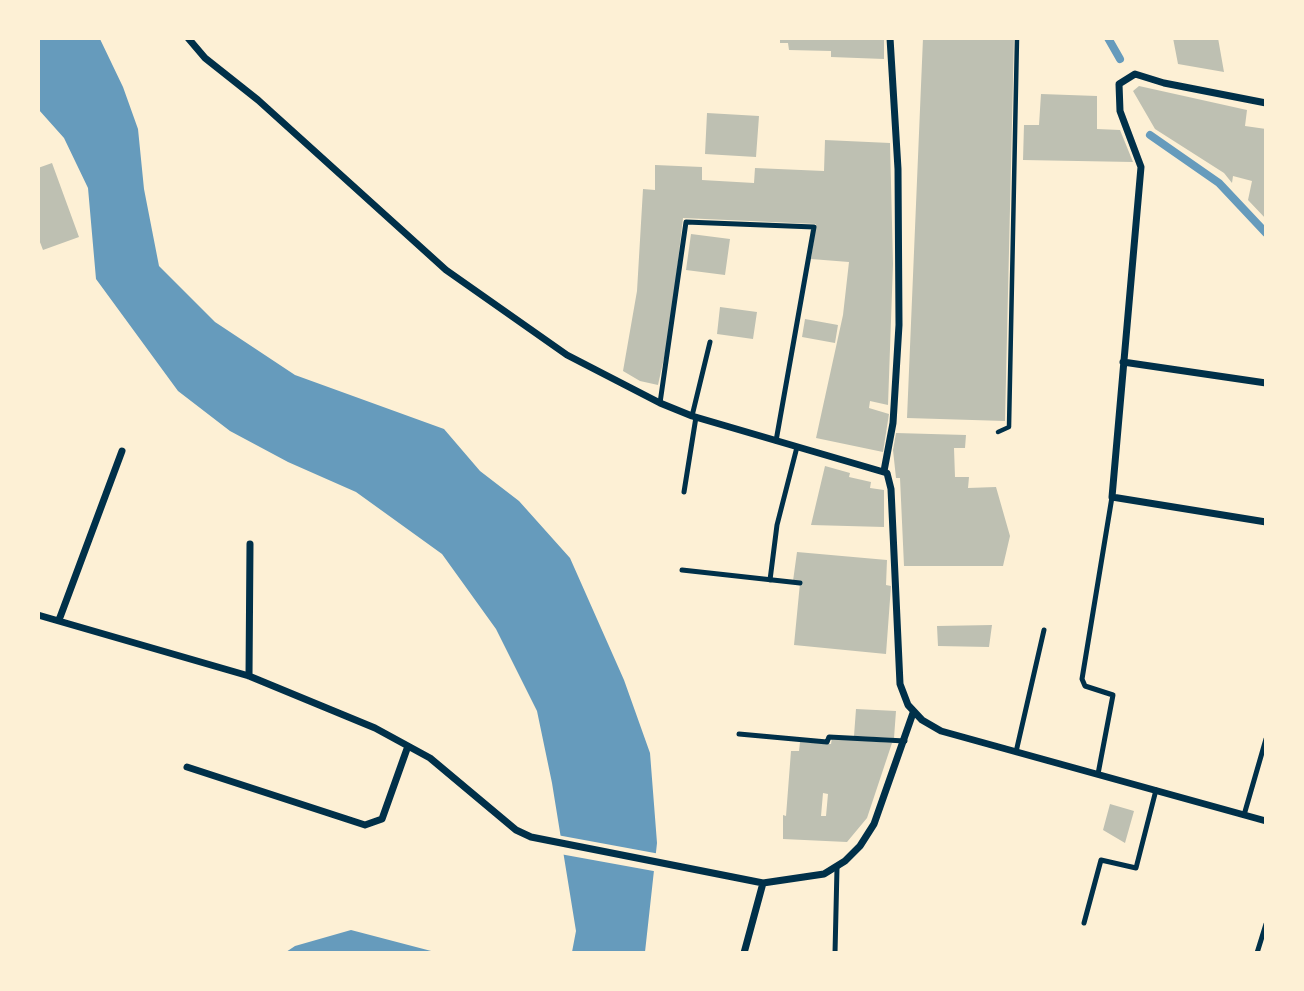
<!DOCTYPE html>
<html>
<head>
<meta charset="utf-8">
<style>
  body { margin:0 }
  #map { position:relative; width:1304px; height:991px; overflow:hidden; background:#fdf0d5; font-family:"IBM Plex Serif",serif }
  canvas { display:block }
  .frame { position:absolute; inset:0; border:40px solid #fdf0d5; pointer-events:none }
</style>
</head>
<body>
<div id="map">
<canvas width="1304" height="991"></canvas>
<div class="frame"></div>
</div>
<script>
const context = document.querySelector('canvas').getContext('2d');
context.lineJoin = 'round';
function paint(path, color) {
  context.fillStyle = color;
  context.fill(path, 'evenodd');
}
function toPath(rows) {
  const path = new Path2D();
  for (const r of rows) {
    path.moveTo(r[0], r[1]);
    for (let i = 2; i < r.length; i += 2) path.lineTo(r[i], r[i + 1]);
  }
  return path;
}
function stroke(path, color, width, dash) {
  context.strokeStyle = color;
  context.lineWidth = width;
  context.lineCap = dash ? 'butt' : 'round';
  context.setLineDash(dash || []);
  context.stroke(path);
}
const water = toPath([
  [39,39,100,39,123,87,138,129,144,189,159,266,215,322,295,375,444,429,480,471,519,501,570,558,624,680,650,753,657,843,645,952,572,952,576,931,552,783,537,711,496,629,442,554,356,492,288,462,230,431,178,391,96,279,88,188,64,138,39,110],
  [351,930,435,952,286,952,295,946]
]);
const pier = toPath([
  [557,835,660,854,659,872,560,854]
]);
const stream = toPath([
  [1108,38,1120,59],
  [1150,135,1219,183,1266,233]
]);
const building = toPath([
  [780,38,884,38,884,59,831,57,831,51,789,50,788,43,780,43],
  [923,38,1014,38,1005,421,907,418],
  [1173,38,1218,38,1224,72,1178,64],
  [1139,86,1247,110,1245,126,1266,129,1266,219,1248,200,1252,181,1233,176,1232,183,1224,173,1155,129,1133,91],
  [1041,94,1097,96,1097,129,1120,130,1133,162,1023,160,1024,125,1039,125],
  [707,113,759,116,756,157,705,154],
  [825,140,890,143,893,264,888,405,870,401,869,408,889,414,883,452,816,438,843,315,849,262,811,259,816,224,683,218,670,331,658,385,640,381,623,371,637,291,643,189,655,190,655,165,702,167,702,180,754,183,755,168,824,171],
  [52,163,79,237,43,250,38,237,38,168],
  [691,234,730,239,725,275,686,270],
  [720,307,757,312,753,339,717,334],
  [805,319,838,325,835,343,802,337],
  [896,433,966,435,965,448,954,448,955,477,969,477,968,488,996,487,1010,536,1003,566,904,566,900,478,896,478,893,450],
  [825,466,850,473,849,477,871,482,870,488,884,490,884,527,811,525],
  [797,552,887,560,886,585,891,586,886,654,794,645,800,583,793,581],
  [992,625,989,647,938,646,937,626],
  [856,709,896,711,894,738,854,736],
  [832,738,892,743,867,818,847,842,783,839,783,815,786,816,791,751,799,751,800,742,831,744],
  [823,793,828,794,826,816,821,816],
  [1110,804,1134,811,1125,843,1103,830]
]);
const path = toPath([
  [998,432,1009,427,1017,38]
]);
const service = toPath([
  [660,403,686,222,814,227,776,441],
  [692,416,710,342],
  [684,492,696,417],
  [682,570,800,583],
  [770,580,777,525,797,447],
  [739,734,827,742,829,737,905,741],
  [1016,752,1044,630],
  [1098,774,1113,695,1085,686,1082,679,1112,497],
  [1244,815,1266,739],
  [1084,923,1101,860,1136,868,1156,790],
  [835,953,837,868],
  [1257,953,1266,924]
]);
const minor = toPath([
  [188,38,205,58,258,100,446,270,567,355,660,403,692,416,887,473,891,489,900,684,908,705,922,720,941,731,1266,821],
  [1266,103,1164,83,1135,74,1119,84,1120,111,1141,167,1112,497,1266,522],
  [1123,362,1266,383],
  [884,471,893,423,899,325,898,169,890,38],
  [38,615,249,676,375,728,430,758,516,830,531,837,763,883,824,874,845,861,860,846,874,824,913,713],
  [59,620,122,451],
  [249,676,250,544],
  [187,767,365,825,382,819,408,746],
  [744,953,763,883]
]);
paint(water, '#669bbc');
paint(pier, '#fdf0d5');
stroke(stream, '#669bbc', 8);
paint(building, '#bec0b2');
stroke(path, '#003049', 4.5);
stroke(service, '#003049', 5);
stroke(minor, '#003049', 7);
</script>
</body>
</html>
